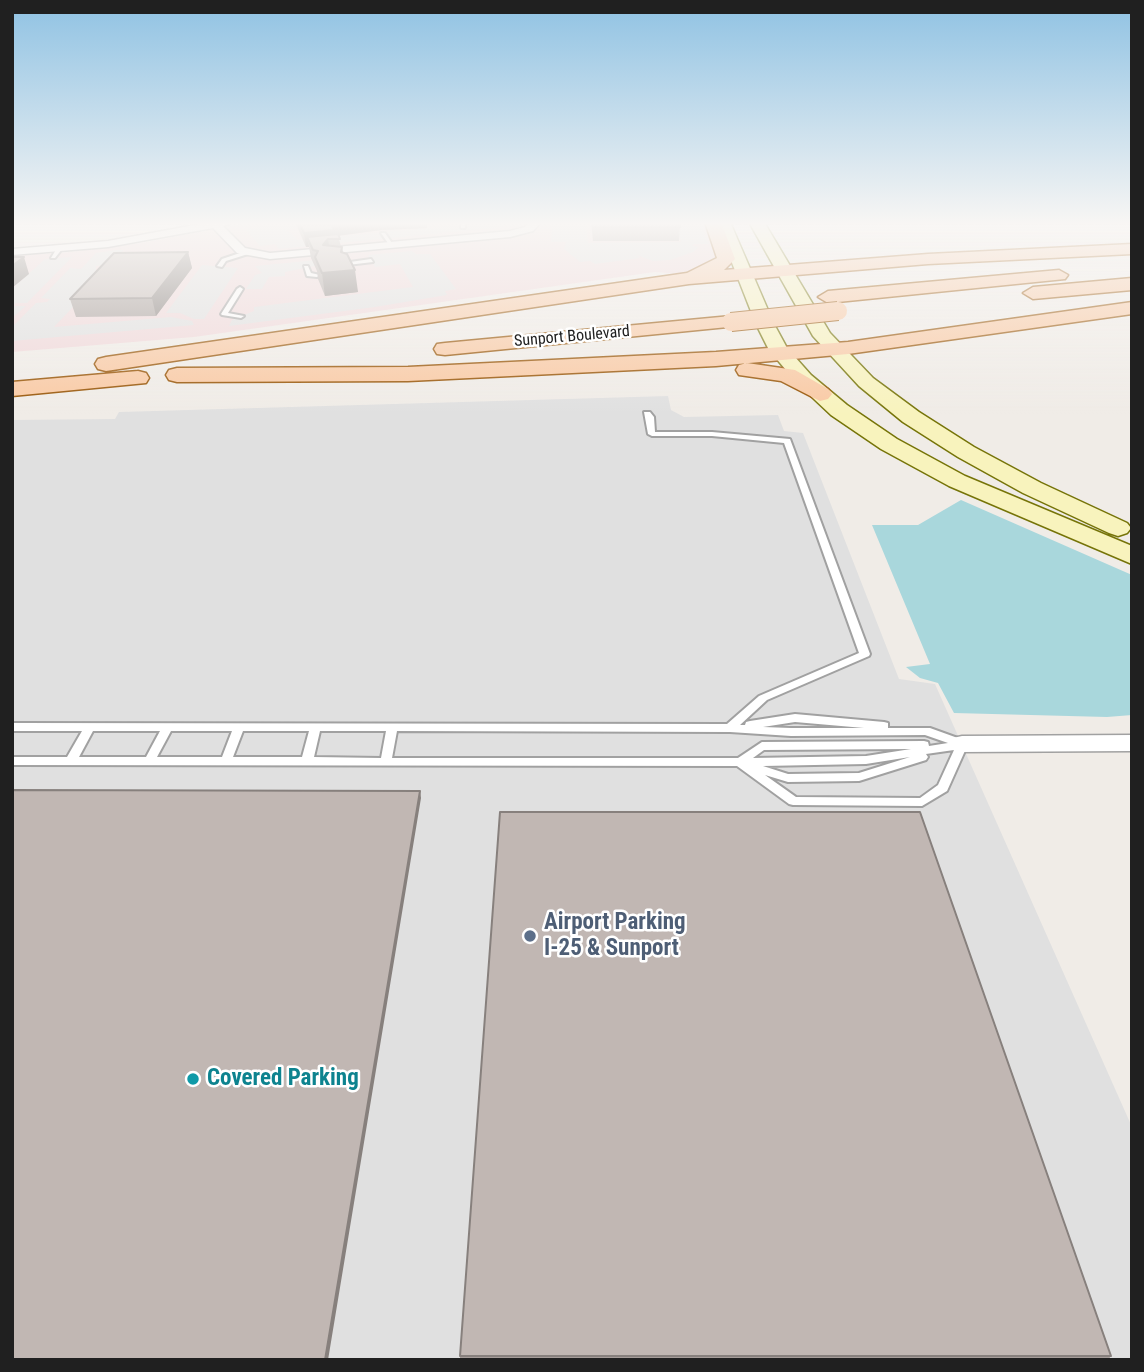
<!DOCTYPE html>
<html>
<head>
<meta charset="utf-8">
<style>
  body { margin:0 }
  #map { position:relative; width:1144px; height:1372px; overflow:hidden; background:#f0ece7; font-family:"Roboto Condensed",sans-serif }
  canvas { display:block }
  .frame { position:absolute; inset:0; border:14px solid #202020; pointer-events:none }
</style>
</head>
<body>
<div id="map">
<canvas width="1144" height="1372"></canvas>
<div class="frame"></div>
</div>
<script>
const context = document.querySelector('canvas').getContext('2d');
context.lineJoin = 'round';
function paint(path, color) {
  context.fillStyle = color;
  context.fill(path, 'evenodd');
}
function toPath(rows) {
  const path = new Path2D();
  for (const r of rows) {
    path.moveTo(r[0], r[1]);
    for (let i = 2; i < r.length; i += 2) path.lineTo(r[i], r[i + 1]);
  }
  return path;
}
function stroke(path, color, width, dash) {
  context.strokeStyle = color;
  context.lineWidth = width;
  context.lineCap = dash ? 'butt' : 'round';
  context.setLineDash(dash || []);
  context.stroke(path);
}
function drawText(font, color, halo, rows, align = 'center') {
  context.font = font + ' "Roboto Condensed",sans-serif';
  context.lineWidth = 5;
  context.setLineDash([]);
  context.textBaseline = 'middle';
  context.strokeStyle = halo;
  context.fillStyle = color;
  for (const [text, x, y, turn = 0] of rows) {
    context.save();
    context.translate(x, y);
    context.rotate((+turn || 0) * Math.PI / 180);
    context.textAlign = isNaN(turn) ? turn : align;
    if (halo) context.strokeText(text, 0, 0);
    context.fillText(text, 0, 0);
    context.restore();
  }
}
const commercial = toPath([
  [251,222,706,222,719,258,709,266,678,274,655,272,194,337,12,352,12,255,61,253,141,243]
]);
const parking = toPath([
  [276,222,321,222,293,226,295,229,287,230,298,240,451,226,455,222,512,222,502,224,502,227,279,249,275,244,260,246,246,230],
  [553,222,586,222,588,243,681,242,676,222,700,222,709,244,694,244,692,246,699,247,693,252,670,260,653,261,637,255,640,258,595,264,590,261,580,262,564,249,566,242,551,242],
  [116,250,124,250,113,261,104,261,104,265,96,266,96,270,108,270,54,327,171,317,192,321,194,325,12,341,12,327,36,303,47,302,50,299,41,298,70,268,81,269,96,253],
  [412,251,416,254,430,254,456,289,445,291,447,295,375,307,229,326,232,320,254,311,254,307,413,287,400,264,375,267,368,255],
  [72,257,27,303,15,303,14,306,26,306,12,318,12,289,45,259],
  [327,259,330,263,285,272,285,276,269,277,262,289,246,289,255,275,262,273,255,266],
  [202,265,238,268,204,319,194,319,180,313,166,313],
  [668,396,671,410,684,417,778,415,784,431,803,433,899,679,935,684,1132,1127,1132,1360,12,1360,12,420,115,419,119,412]
]);
const water = toPath([
  [961,500,1132,575,1132,715,1107,717,954,713,938,683,920,678,906,667,930,664,872,525,918,525]
]);
const service = toPath([
  [461,222,465,222,465,228,461,228,461,222],
  [381,233,385,233,394,246,390,246,381,233],
  [57,248,62,249,55,258,51,258,57,248],
  [246,251,248,254,226,261,222,267,217,266,222,259,246,251],
  [371,259,373,262,339,266,336,264,371,259],
  [304,266,308,266,311,273,320,275,317,277,307,276,304,266],
  [240,287,243,289,228,313,244,316,241,318,222,315,221,314,237,289,240,287],
  [644,412,650,412,654,417,655,432,712,432,790,439,870,654,869,656,767,700,740,725,745,725,746,722,750,721,795,714,884,722,888,723,888,728,930,728,966,741,968,744,947,791,922,806,793,805,789,804,737,766,12,765,12,757,67,757,82,731,12,731,12,723,727,724,759,696,859,653,784,443,712,436,652,436,648,434,644,412],
  [795,722,864,728,791,728,763,727,795,722],
  [93,731,160,731,146,757,79,757,93,731],
  [171,731,232,731,222,757,157,757,171,731],
  [243,731,309,731,302,757,233,757,243,731],
  [320,731,386,731,381,758,314,757,320,731],
  [397,731,730,732,791,736,925,735,948,743,929,746,928,742,924,741,762,742,738,758,392,758,397,731],
  [911,749,866,756,753,758,764,750,911,749],
  [954,750,938,785,920,798,796,797,765,775,788,782,859,781,926,760,928,757,926,754,954,750],
  [910,757,859,773,788,774,763,766,866,764,910,757]
]);
const minor = toPath([
  [211,222,235,222,223,226,245,248,270,253,510,231,525,227,530,222,541,222,533,231,510,237,270,259,237,253,213,228,108,247,12,255,12,249,108,241,211,222],
  [1132,735,1132,751,962,752,953,750,950,744,953,738,962,736,1132,735]
]);
const secondary = toPath([
  [716,222,730,222,774,324,787,348,811,375,847,405,897,439,965,476,1132,546,1132,564,949,486,881,449,831,415,797,383,769,350,756,324,716,222],
  [749,222,764,222,830,333,873,378,919,412,974,447,1041,483,1127,523,1131,528,1127,533,1118,536,1109,533,1023,493,958,457,903,422,859,386,813,336,749,222]
]);
const primary = toPath([
  [705,222,721,222,735,259,724,270,928,254,1132,244,1132,254,928,264,689,284,106,371,98,369,95,364,98,359,106,357,687,273,717,258,705,222],
  [1059,270,1068,275,1065,279,828,303,818,297,828,291,1059,270],
  [1132,278,1132,290,1033,299,1023,293,1033,287,1132,278],
  [1132,302,1132,314,848,354,716,366,408,381,177,382,169,380,166,375,169,370,177,368,408,367,716,352,848,342,1132,302],
  [731,316,738,318,741,322,738,326,445,355,437,354,434,349,437,344,445,343,731,316],
  [747,363,795,370,828,389,832,394,828,399,820,401,781,381,739,375,736,370,739,365,747,363],
  [138,371,146,373,149,378,146,383,12,396,12,382,138,371]
]);
const primaryBridge = toPath([
  [731,322,838,311]
]);
const wall = toPath([
  [295,222,427,222,427,228,381,230,338,236,343,253,358,292,325,296,318,279,317,271,311,258,309,247,306,247],
  [591,222,678,222,680,227,679,241,593,241],
  [188,252,192,268,156,316,76,317,70,299],
  [460,1356,1111,1356,1108,1360,460,1360]
]);
const shadedWall = toPath([
  [330,222,427,222,427,228,381,230,334,236,328,239,331,260,323,245,307,237,309,247,306,247,304,233],
  [342,247,345,268,355,270,358,292,325,296,322,273,341,252],
  [188,252,192,268,156,316,152,298],
  [24,257,29,274,12,288,12,266],
  [420,791,421,798,328,1360,325,1360]
]);
const building = toPath([
  [299,222,331,222,330,222,334,230,304,233,299,222],
  [592,222,678,222,680,227,593,227,592,222],
  [338,234,340,239,328,239,323,245,342,247,341,252,347,254,355,270,322,273,315,257,318,251,313,250,307,237,338,234],
  [188,252,152,298,70,299,114,253,188,252],
  [12,257,24,257,12,266,12,257],
  [12,790,420,791,325,1360,12,1360,12,790],
  [500,812,920,812,1111,1356,460,1356,500,812]
]);
const markers = [
  [530,936,7,"#5c6f8a"],
  [193,1079,7,"#0f9aa8"]
];
const farStreetnames = [
  ["Sunport Boulevard",572,337,-5]
];
const nearServicenames = [
  ["Airport Parking",544,923],
  ["I-25 & Sunport",544,949]
];
const nearCulturenames = [
  ["Covered Parking",207,1079]
];
paint(commercial, '#f0d7d9');
paint(parking, '#e0e0e0');
paint(water, '#a9d7dc');
stroke(service, '#a1a1a1', 4);
stroke(minor, '#a1a1a1', 3);
stroke(secondary, '#767408', 3);
stroke(primary, '#975405', 3);
paint(service, '#fff');
paint(minor, '#fff');
paint(secondary, '#f8f3bd');
paint(primary, '#f9c9a3');
stroke(primaryBridge, '#975405', 20, []);
stroke(primaryBridge, '#f9c9a3', 18);
paint(wall, '#a69d9a');
paint(shadedWall, '#87807d');
paint(building, '#c1b7b3');
stroke(building, '#87807d', 2);
const sky = context.createLinearGradient(0, 0, 0, 414);
sky.addColorStop(0, '#8fc2e3');
sky.addColorStop(0.54, '#f8f6f4');
sky.addColorStop(1, '#f8f6f400');
context.fillStyle = sky;
context.fillRect(0, 0, 1144, 414);
for (const [x, y, r, color] of markers) {
  const dot = new Path2D();
  dot.arc(x, y, r, 0, 2 * Math.PI);
  context.fillStyle = color;
  context.fill(dot);
  stroke(dot, '#fff', 2.5);
}
drawText('16px', '#202020', '#fff', farStreetnames);
drawText('bold 23px', '#4e5e75', '#fff', nearServicenames, 'left');
drawText('bold 23px', '#0d838f', '#fff', nearCulturenames, 'left');
</script>
</body>
</html>
